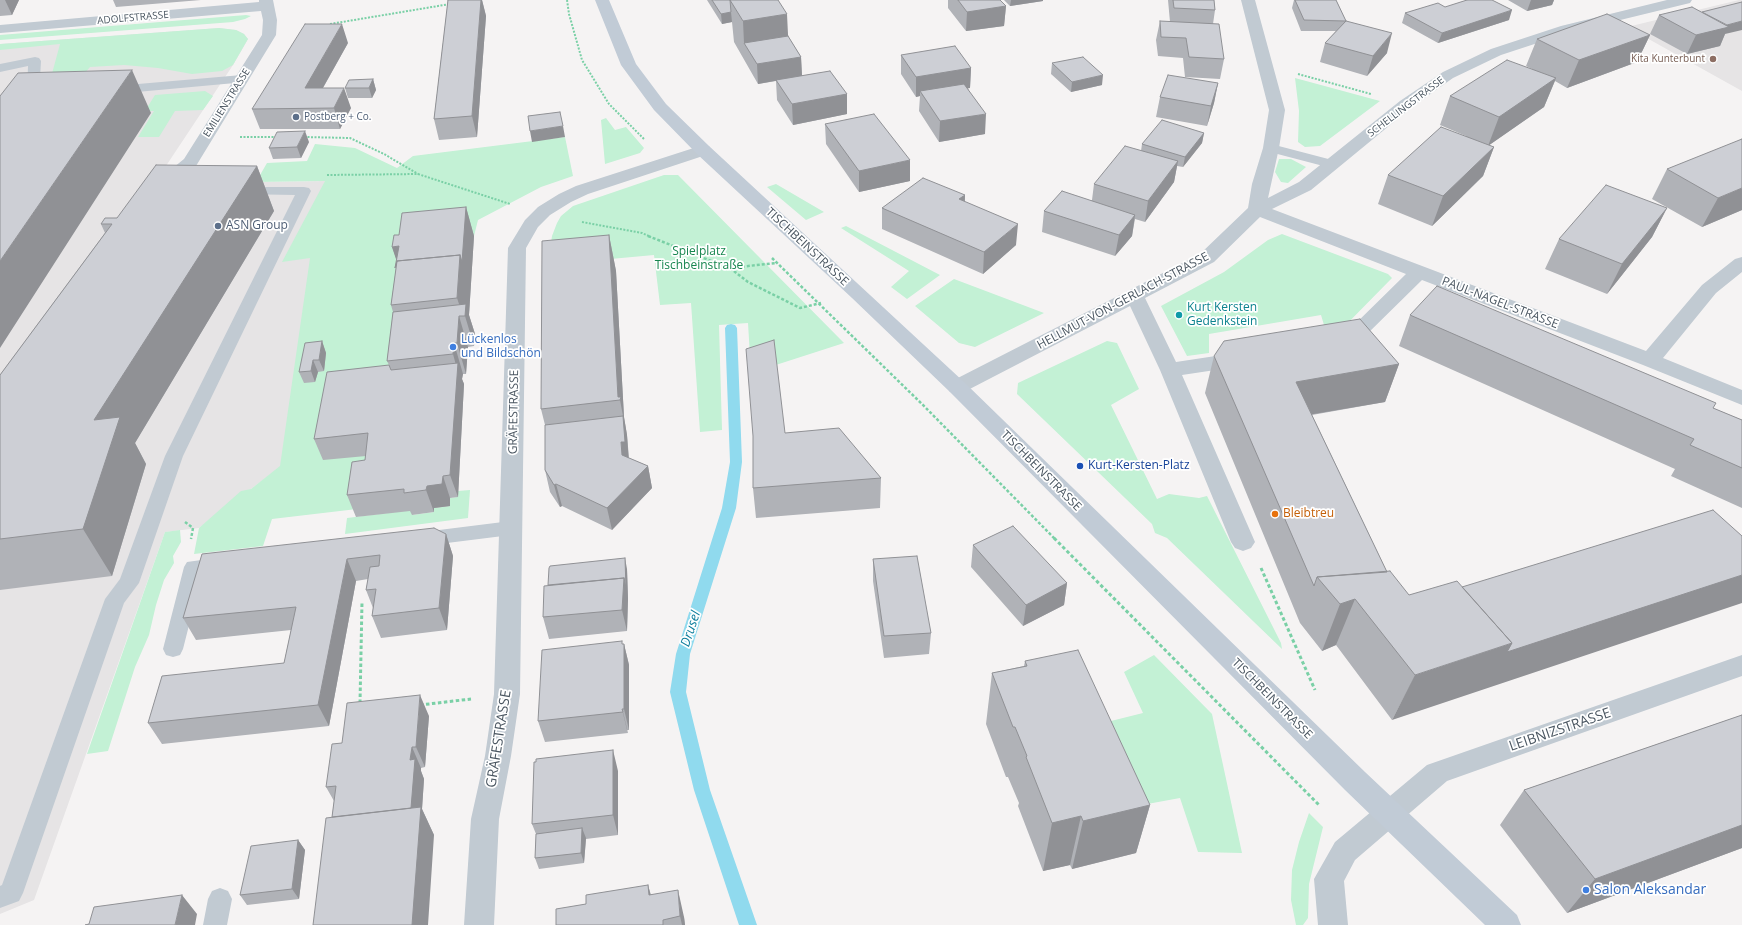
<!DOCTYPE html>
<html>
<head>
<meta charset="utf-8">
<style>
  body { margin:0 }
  canvas { display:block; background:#f5f3f3 }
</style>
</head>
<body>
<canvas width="1742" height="925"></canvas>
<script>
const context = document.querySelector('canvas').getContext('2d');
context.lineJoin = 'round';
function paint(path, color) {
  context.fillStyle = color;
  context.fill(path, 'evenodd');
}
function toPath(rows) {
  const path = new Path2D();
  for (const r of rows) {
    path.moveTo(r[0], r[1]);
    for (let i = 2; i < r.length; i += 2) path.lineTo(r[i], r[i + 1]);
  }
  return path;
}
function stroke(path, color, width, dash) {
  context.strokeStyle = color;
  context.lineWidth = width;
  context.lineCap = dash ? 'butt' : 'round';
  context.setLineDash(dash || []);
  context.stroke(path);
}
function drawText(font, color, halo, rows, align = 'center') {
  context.font = font + ' "Open Sans",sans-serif';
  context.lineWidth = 3.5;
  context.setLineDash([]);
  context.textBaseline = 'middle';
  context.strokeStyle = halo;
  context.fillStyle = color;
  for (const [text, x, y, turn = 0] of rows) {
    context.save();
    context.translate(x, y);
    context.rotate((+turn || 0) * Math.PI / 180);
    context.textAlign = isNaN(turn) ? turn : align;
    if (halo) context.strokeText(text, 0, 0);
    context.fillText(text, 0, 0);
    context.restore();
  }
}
const education = toPath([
  [1739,0,1742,0,1742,91,1627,27],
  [219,28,236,30,244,34,248,39,233,65,154,184,325,181,283,465,199,528,165,532,34,900,0,914,0,44]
]);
const green = toPath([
  [246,15,251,16,245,19,233,22,0,40,0,35],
  [219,28,236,30,244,34,248,39,233,65,222,71,192,74,158,68,124,65,90,67,72,88,50,81,60,44,0,50,0,44],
  [1295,78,1380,101,1320,146,1305,147,1298,142,1299,111],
  [205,91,213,96,203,110,175,111,159,137,138,137,154,111,145,111,155,95],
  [606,118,615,130,626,127,644,148,640,153,605,164,601,120],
  [565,137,573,176,541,187,478,220,474,236,411,243,405,298,357,509,272,519,263,546,194,554,199,528,241,491,251,489,280,466,310,258,282,262,325,181,256,182,267,163,307,161,315,144,355,148,397,168,413,156],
  [1279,159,1291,159,1306,167,1288,183,1281,182,1275,172],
  [664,175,678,175,844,343,751,373,748,323,719,325,722,430,700,432,691,303,660,305,654,255,567,263,550,249,552,236,557,223,561,216,573,206],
  [776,184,824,212,806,220,767,187],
  [846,226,940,275,907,299,891,287,909,271,841,228],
  [1282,234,1388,274,1392,278,1337,334,1327,335,1321,315,1209,334,1209,353,1187,356,1161,306,1224,272,1268,240],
  [954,279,1044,313,975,347,959,343,915,306],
  [1107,341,1117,343,1139,389,1111,405,1157,499,1169,494,1199,498,1207,496,1281,643,1282,649,1167,538,1155,533,1152,524,1017,394,1018,383],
  [470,490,468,518,345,534,347,518,412,510,412,515,434,512,434,508,449,506,450,498,457,497,458,491],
  [180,530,181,542,173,556,174,563,164,580,156,605,149,635,135,667,108,751,87,754,165,532],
  [1154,655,1212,714,1242,853,1198,852,1180,798,1131,807,1095,725,1143,713,1124,672],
  [1309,813,1323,827,1309,884,1308,918,1303,925,1296,925,1291,900,1292,870,1299,842]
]);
const stream = toPath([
  [731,324,735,325,737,328,742,462,736,508,690,654,686,692,710,790,757,925,739,925,694,790,670,692,676,654,722,508,730,462,725,328,727,325,731,324]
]);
const pathFar2 = toPath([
  [567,0,569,14,582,60,609,104,644,139],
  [330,24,450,4],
  [1298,74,1371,94],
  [240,137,277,137],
  [304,137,350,138,384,154,418,174],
  [327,175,418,174,510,204],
  [582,222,642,233,651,237]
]);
const pathFar1 = toPath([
  [648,236,729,268,777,263],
  [772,258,922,404,1055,539],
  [730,268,748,282,800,308,821,303],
  [185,522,193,528,191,539]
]);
const path = toPath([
  [1054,538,1319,805],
  [1261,568,1315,690],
  [360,703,362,602],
  [420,705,471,699]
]);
const service = toPath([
  [35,57,39,58,41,61,39,96,38,99,33,100,28,99,27,96,28,66,0,72,0,64,35,57],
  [242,75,246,76,248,79,246,82,115,94,110,93,109,90,110,87,115,86,242,75],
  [1271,144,1336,161,1338,164,1336,167,1331,168,1266,151,1264,148,1266,145,1271,144],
  [243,187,304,187,309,188,311,191,183,456,139,583,124,603,23,893,19,901,0,908,0,886,2,885,105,599,120,579,165,456,295,195,238,194,236,191,238,188,243,187],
  [511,521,518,523,520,528,518,533,511,535,423,546,416,544,413,539,416,534,423,532,511,521],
  [223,557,230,559,233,564,230,569,202,574,183,649,180,655,173,657,166,655,163,649,184,567,187,562,223,557],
  [220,888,228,891,232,899,227,925,203,925,208,899,212,891,220,888]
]);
const minor = toPath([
  [259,0,273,0,277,20,276,35,196,166,168,188,162,189,156,188,153,184,184,159,262,35,263,20,261,11,0,33,0,25,259,2,259,0],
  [1241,0,1255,0,1285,110,1279,148,1268,198,1299,182,1400,101,1443,72,1491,49,1561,26,1667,0,1692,0,1690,3,1571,32,1501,55,1453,78,1412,107,1311,190,1272,209,1646,351,1702,285,1735,259,1742,257,1742,272,1716,293,1663,358,1742,390,1742,405,1643,365,1422,280,1362,339,1350,348,1343,349,1336,348,1333,343,1336,338,1348,331,1406,274,1260,217,1214,262,1145,298,1176,362,1242,352,1249,354,1252,359,1249,364,1242,366,1182,375,1255,542,1251,548,1243,551,1235,548,1231,542,1160,370,1130,306,964,392,957,394,950,392,947,387,950,382,1200,254,1248,208,1252,184,1263,148,1269,110,1241,0],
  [703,145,709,146,711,150,709,154,588,194,571,202,550,215,538,227,526,248,520,694,511,756,499,819,494,925,464,925,471,819,485,756,494,694,508,248,525,220,538,207,559,194,576,186,703,145],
  [1742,655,1742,676,1447,781,1355,860,1344,881,1348,925,1318,925,1314,879,1335,842,1427,765,1742,655]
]);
const secondary = toPath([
  [595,0,609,0,636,64,666,104,709,146,964,382,1365,772,1517,915,1521,925,1485,925,1345,790,950,392,852,298,697,154,654,110,621,65,595,0]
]);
const wall = toPath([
  [0,0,19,0,12,15,0,16],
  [113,0,201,0,116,7],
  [448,0,482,0,486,16,477,137,439,140,434,119],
  [707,0,778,0,788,36,801,57,802,76,847,94,847,114,793,125,777,100,776,81,758,84,734,42,732,22,722,24],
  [948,0,1000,0,1006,6,1004,26,966,31,948,8],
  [1004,0,1043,0,1043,1,1010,6],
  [1168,0,1214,0,1215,10,1213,24,1224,59,1220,79,1185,77,1183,58,1158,56,1156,40,1160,21,1170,22],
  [1294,0,1336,0,1346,21,1387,53,1367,76,1320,62,1325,43,1336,31,1301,31,1292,8],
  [1508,0,1554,0,1552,5,1527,11],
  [1445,7,1509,20,1438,43,1402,23,1405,13],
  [1659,15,1725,34,1720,46,1687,54,1650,34],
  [1650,35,1637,62,1567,88,1555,81,1544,107,1489,145,1494,147,1483,176,1432,226,1378,204,1388,175,1466,136,1440,125,1450,96,1532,69,1526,66,1537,39],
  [348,43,323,88,351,108,340,129,260,129,252,109],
  [901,55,971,68,970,88,968,88,985,134,939,142,919,111,920,96,916,97,901,74],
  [1052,63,1102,85,1071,92,1051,74],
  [373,79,376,90,372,98,348,98,345,88],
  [1218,83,1214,103,1207,126,1156,117,1160,97],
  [825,124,910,181,859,192,826,144],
  [1204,133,1202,143,1183,167,1177,166,1174,182,1145,222,1135,219,1132,236,1115,256,1042,232,1044,211,1092,200,1094,184,1141,151,1142,144],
  [309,142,301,158,273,159,269,148],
  [257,166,274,211,135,443,146,464,112,576,0,590,0,375,105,233,101,224],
  [1667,169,1742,210,1702,227,1652,199],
  [965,195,965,202,1016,245,983,274,882,229,882,208],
  [466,207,474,236,469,315,475,334,474,346,468,347,466,374,463,374,462,379,464,384,458,497,450,498,450,506,434,508,434,512,412,515,410,511,356,517,347,495,365,460,366,456,323,460,314,439,389,365,387,361,393,312,391,305,397,261,392,247,399,235],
  [1667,208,1652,237,1607,294,1545,269,1559,239],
  [609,235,616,271,624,417,627,435,629,458,648,466,652,488,612,530,562,506,560,507,550,492,545,470,545,425,541,409],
  [1410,315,1713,408,1742,420,1742,508,1671,476,1675,469,1399,346],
  [322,341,326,353,324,371,318,372,315,382,304,383,299,372],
  [1214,356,1399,364,1385,402,1312,415,1387,572,1409,595,1462,587,1392,720,1336,645,1322,651,1300,623,1205,393],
  [785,433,881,478,880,508,756,518,753,488],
  [446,534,453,556,447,630,381,638,372,616,373,608,366,590,368,579,356,581,329,726,162,744,148,723,284,663,291,630,196,640,183,618,202,554],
  [973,545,1067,583,1064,605,1023,626,971,567],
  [873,559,931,633,929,654,884,658,873,581],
  [627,569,628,599,627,631,549,639,543,617,548,585],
  [624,644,629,665,629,730,627,730,628,733,545,742,538,721],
  [1025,661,1150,805,1136,853,1072,869,1070,865,1043,871,1018,806,1019,803,1008,777,1006,777,986,724,992,673,1024,666],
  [1742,715,1742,848,1567,913,1500,825,1524,790],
  [429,716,425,767,421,768,421,771,424,779,422,809,434,835,332,817,334,801,326,787],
  [618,771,618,835,586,839,584,863,539,869,535,858,536,834,532,824],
  [298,840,305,850,299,899,247,905,240,895],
  [648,885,651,895,684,917,685,925,556,925,586,904]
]);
const shadedWall = toPath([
  [5,0,19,0,12,15],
  [481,0,482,0,486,16,477,137,472,116],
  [1011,0,1043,0,1043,1,1010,6],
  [1531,0,1554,0,1552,5,1527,11],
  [1006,6,1004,26,966,31,967,12],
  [1512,10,1509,20,1438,43,1442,33],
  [731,12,732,22,722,24,721,14],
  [787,14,789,55,744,43,743,21],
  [1742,21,1742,30,1725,34,1720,46,1687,54,1696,35,1712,29],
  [342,24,348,43,311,109,305,88],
  [1392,33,1387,53,1367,76,1373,56],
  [1650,35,1637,62,1567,88,1579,60],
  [801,57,802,76,758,84,757,64],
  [971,68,970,88,923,96,920,91,920,96,916,97,916,77],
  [132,70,151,113,0,348,0,261],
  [1103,75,1102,85,1071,92,1072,82],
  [1556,78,1544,107,1488,146,1499,117],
  [373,79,376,90,372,98,369,88],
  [1218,83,1214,103,1207,126,1211,106],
  [344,88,351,108,340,129,334,108],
  [847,94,847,114,793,125,792,104],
  [986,114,985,134,939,142,940,121],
  [563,126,565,137,532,142,530,131],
  [305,131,309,142,301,158,297,147],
  [1204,133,1202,143,1183,167,1185,157],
  [1494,147,1483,176,1432,226,1443,196],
  [910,160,910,181,859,192,859,171],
  [1178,161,1174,182,1145,222,1148,201],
  [257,166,274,211,135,443,146,464,112,576,83,529,94,420],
  [1742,188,1742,210,1702,227,1718,198],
  [965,195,964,216,959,199],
  [466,207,474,236,469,315,475,334,474,346,465,316,463,316,457,298,460,255],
  [1667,208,1652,237,1607,294,1622,264],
  [1135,215,1132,236,1115,256,1119,235],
  [1018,224,1016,245,983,274,984,252],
  [609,235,616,271,624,417,627,435,629,464,622,455,621,442,623,416,620,400,618,397],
  [399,246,399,268,392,247],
  [459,316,468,347,466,374,457,343],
  [322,341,326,353,324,371,319,360],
  [454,343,463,374,462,379,464,384,458,497,450,475,457,369,453,354],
  [313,360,318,372,315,382,311,371],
  [1399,364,1385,402,1284,419,1296,382],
  [648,466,652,488,612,530,607,508],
  [443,476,450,498,450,506,434,508,434,512,426,490,427,486],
  [556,484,562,506,560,507,554,485],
  [446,534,453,556,447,630,439,608],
  [625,558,627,569,628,599,627,631,622,610],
  [347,559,356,581,329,726,318,705],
  [1742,575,1742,603,1392,720,1415,675,1512,643],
  [1067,583,1064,605,1023,626,1026,605],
  [1355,599,1336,645,1322,651,1340,604],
  [624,644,629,665,629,730,624,709],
  [420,695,429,716,425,767,416,747],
  [622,709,627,730,628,733,623,712],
  [412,747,421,768,421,771,424,779,422,809,434,835,428,925,412,925,410,817,410,760],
  [613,750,618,771,618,835,613,815],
  [1150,805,1136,853,1072,869,1083,821],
  [1081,816,1070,865,1043,871,1052,823],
  [1742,825,1742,848,1567,913,1595,879],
  [582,828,586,838,584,863,581,853],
  [298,840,305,850,299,899,292,889],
  [648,885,655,912,649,895],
  [678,890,684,917,685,925,682,925,680,916],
  [182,895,197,914,195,925,175,925]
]);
const building = toPath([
  [448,0,481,0,472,116,434,119,448,0],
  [712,0,731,0,730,0,731,12,721,14,712,0],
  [730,0,778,0,787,14,743,21,730,0],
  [958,0,1000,0,1006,6,967,12,958,0],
  [1173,0,1214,0,1215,10,1174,8,1173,0],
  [1295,0,1336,0,1346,21,1345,21,1304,20,1295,0],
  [1467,0,1492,0,1512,10,1442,33,1405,13,1438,3,1445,7,1467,0],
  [1742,2,1742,21,1727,25,1702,12,1742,2],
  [1692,7,1729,27,1696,35,1659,15,1692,7],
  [1607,14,1650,35,1579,60,1537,39,1607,14],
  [1160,21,1219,24,1224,59,1189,57,1186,38,1161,37,1160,21],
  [1346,21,1392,33,1373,56,1325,43,1346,21],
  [305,24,342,24,305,88,344,88,334,108,252,109,305,24],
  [788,36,801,57,757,64,744,43,788,36],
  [955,46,971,68,916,77,901,55,955,46],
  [1083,57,1103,75,1072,82,1052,63,1083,57],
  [1507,60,1556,78,1499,117,1450,96,1507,60],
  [132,70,0,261,0,96,18,73,132,70],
  [830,71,847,94,792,104,776,80,830,71],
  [1168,75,1218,83,1211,106,1160,97,1168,75],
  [373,79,369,88,345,88,349,80,373,79],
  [964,84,986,114,940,121,920,91,964,84],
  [560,112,563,126,530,131,528,116,560,112],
  [874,114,910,160,859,171,825,124,874,114],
  [1162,120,1204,133,1185,157,1142,144,1162,120],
  [1441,127,1494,147,1443,196,1388,175,1441,127],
  [305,131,297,147,269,148,277,132,305,131],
  [1742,139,1742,188,1718,198,1667,169,1742,139],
  [1125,146,1178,161,1148,201,1094,184,1125,146],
  [156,165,257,166,94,420,120,417,83,529,0,539,0,375,112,224,101,224,105,218,117,218,156,165],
  [923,178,965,195,959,199,1018,224,984,252,882,208,923,178],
  [1606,185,1667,208,1622,264,1559,239,1606,185],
  [1062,191,1135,215,1119,235,1044,211,1062,191],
  [466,207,462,262,460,255,397,261,395,268,399,246,392,247,394,235,399,235,402,213,466,207],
  [609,235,618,397,621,397,620,400,541,409,542,241,609,235],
  [460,255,457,298,391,305,397,261,460,255],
  [1437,286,1716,403,1713,408,1742,420,1742,468,1690,445,1694,439,1410,315,1437,286],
  [466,304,465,316,459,316,457,343,454,343,453,354,387,361,393,312,466,304],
  [1360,319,1399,364,1296,382,1387,572,1317,577,1314,586,1214,356,1224,341,1360,319],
  [774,340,785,433,839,428,881,478,753,488,753,436,746,349,774,340],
  [322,341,319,360,313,360,311,371,299,372,305,343,322,341],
  [458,363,450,475,443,476,442,484,427,486,426,490,404,493,404,489,347,495,352,462,365,460,368,433,314,439,327,372,389,365,391,370,458,363],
  [623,416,625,442,621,442,622,455,648,466,607,508,556,484,554,485,545,470,545,425,623,416],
  [1713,510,1742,536,1742,575,1507,652,1512,643,1462,587,1713,510],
  [1013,526,1067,583,1026,605,973,545,1013,526],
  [434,528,446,534,439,608,372,616,376,589,366,590,370,567,379,566,380,555,347,559,318,705,148,723,162,676,284,663,296,607,183,618,202,554,434,528],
  [917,556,931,633,884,636,873,559,917,556],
  [625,558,626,588,624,578,548,585,549,568,550,566,625,558],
  [1390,571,1409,595,1457,581,1512,643,1415,675,1355,599,1340,604,1317,577,1390,571],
  [624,578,622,610,543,617,544,586,624,578],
  [622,641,622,644,624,644,624,709,622,709,623,712,538,721,542,650,622,641],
  [1078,650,1150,805,1083,821,1081,816,1052,823,1026,757,1027,756,1015,727,1013,727,992,673,1027,666,1025,661,1078,650],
  [420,695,416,747,412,747,410,760,415,759,411,808,332,817,336,786,326,787,332,744,342,743,347,703,420,695],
  [1742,715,1742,825,1595,879,1524,790,1742,715],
  [613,750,613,815,532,824,534,762,536,762,536,759,613,750],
  [421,807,412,925,313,925,326,818,421,807],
  [582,828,581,853,535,858,536,834,582,828],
  [298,840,292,889,240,895,251,846,298,840],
  [648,885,649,895,678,890,680,916,663,920,663,925,556,925,556,909,586,904,586,895,648,885],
  [182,895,175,925,85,925,89,924,94,907,182,895]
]);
const markers = [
  [1713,59,4,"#8d6e63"],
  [296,117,4,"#5c6f8a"],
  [218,226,4,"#5c6f8a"],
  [1179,315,4,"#0f9aa8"],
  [453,347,4,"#3f7fe0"],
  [1080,466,4,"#1a4fb4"],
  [1275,514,4,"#e8710a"],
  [1586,890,4,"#3f7fe0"]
];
const farStreetnames = [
  ["ADOLFSTRASSE",133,18,-5],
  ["EMILIENSTRASSE",227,103,-58],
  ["SCHELLINGSTRASSE",1406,107,-37]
];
const farEducationnames = [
  ["Kita Kunterbunt",1705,59]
];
const farServicenames = [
  ["Postberg + Co.",304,117]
];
const serviceNames = [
  ["ASN Group",226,226]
];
const streetNames = [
  ["TISCHBEINSTRASSE",807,247,43],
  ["HELLMUT-VON-GERLACH-STRASSE",1123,301,-28],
  ["PAUL-NAGEL-STRASSE",1500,303,21],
  ["GRÄFESTRASSE",514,412,-89],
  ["TISCHBEINSTRASSE",1041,471,45],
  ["TISCHBEINSTRASSE",1272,699,45]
];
const parkNames = [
  ["Spielplatz",699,252],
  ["Tischbeinstraße",699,266]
];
const cultureNames = [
  ["Kurt Kersten",1187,308],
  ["Gedenkstein",1187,322]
];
const shopNames = [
  ["Lückenlos",461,340],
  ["und Bildschön",461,354]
];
const transitNames = [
  ["Kurt-Kersten-Platz",1088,466]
];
const foodNames = [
  ["Bleibtreu",1283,514]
];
const waterNames = [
  ["Drusel",691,629,-72]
];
const nearStreetnames = [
  ["LEIBNIZSTRASSE",1560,730,-19],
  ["GRÄFESTRASSE",499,739,-81]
];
const nearShopnames = [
  ["Salon Aleksandar",1594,890]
];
paint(education, '#e6e4e5');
paint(green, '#c3f1d5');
paint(stream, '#90daee');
stroke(pathFar2, '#7ad0a6', 2, [2, 1.5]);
stroke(pathFar1, '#7ad0a6', 2.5, [3, 2]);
stroke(path, '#7ad0a6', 3, [3.5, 2.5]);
paint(service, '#c1cad2');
paint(minor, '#c1cad2');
paint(secondary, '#c1cbd6');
paint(wall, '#b0b2b7');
paint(shadedWall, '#909195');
paint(building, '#cdcfd5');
stroke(building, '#909195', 1);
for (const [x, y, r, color] of markers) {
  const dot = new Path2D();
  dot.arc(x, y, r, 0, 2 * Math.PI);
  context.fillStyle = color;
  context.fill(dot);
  stroke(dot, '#fff', 1.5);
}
drawText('10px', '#4a5661', '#fff', farStreetnames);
drawText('10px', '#785e54', '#fff', farEducationnames, 'right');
drawText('10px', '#4e5e75', '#fff', farServicenames, 'left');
drawText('12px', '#4e5e75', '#fff', serviceNames, 'left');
drawText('12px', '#4a5661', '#fff', streetNames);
drawText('12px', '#17864f', '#fff', parkNames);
drawText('12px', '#0d838f', '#fff', cultureNames, 'left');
drawText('12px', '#366cbe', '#fff', shopNames, 'left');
drawText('12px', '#164399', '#fff', transitNames, 'left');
drawText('12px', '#c56008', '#fff', foodNames, 'left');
drawText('italic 13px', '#0c7c9b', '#fff', waterNames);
drawText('14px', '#4a5661', '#fff', nearStreetnames);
drawText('14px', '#366cbe', '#fff', nearShopnames, 'left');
</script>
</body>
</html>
